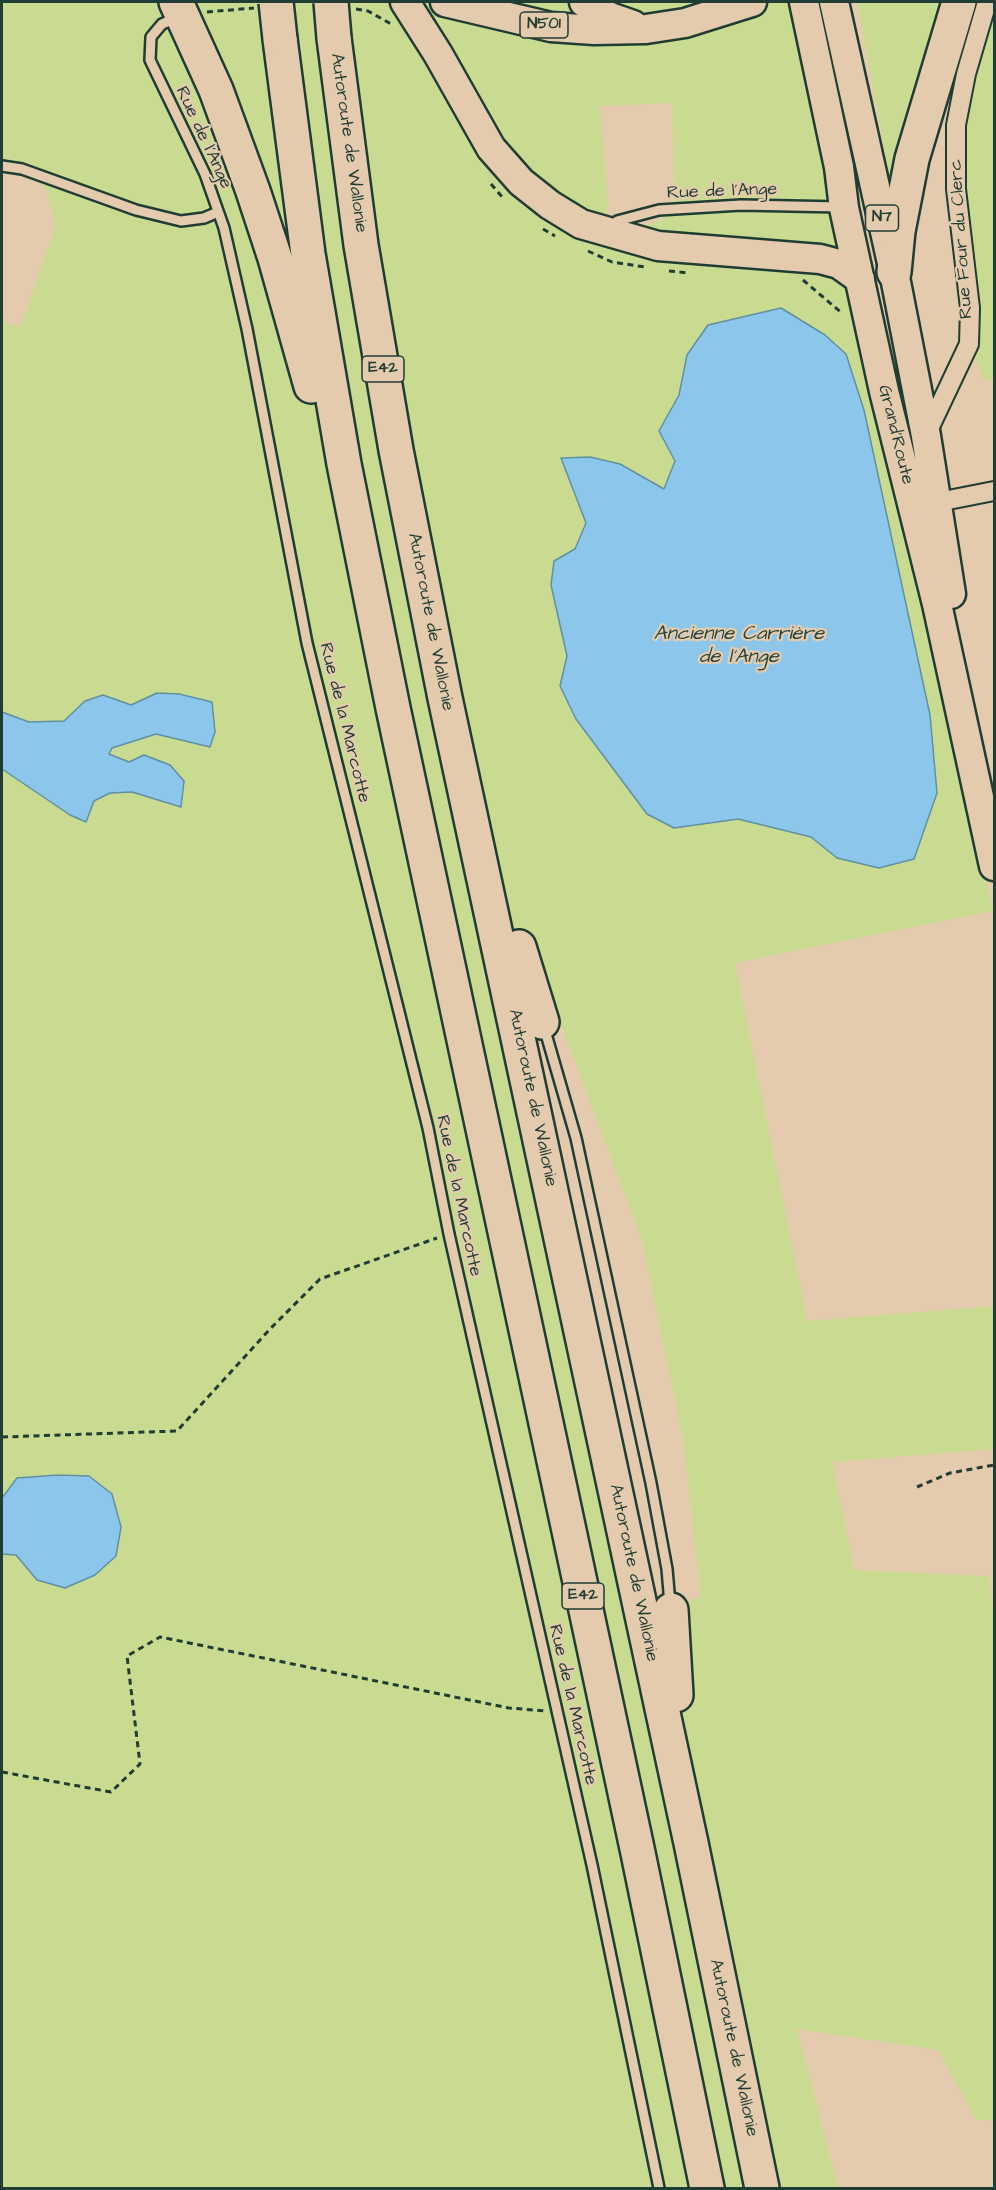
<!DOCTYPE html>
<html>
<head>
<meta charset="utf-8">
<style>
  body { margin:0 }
  #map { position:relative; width:996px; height:2190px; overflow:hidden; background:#e5cbad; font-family:"Architects Daughter",sans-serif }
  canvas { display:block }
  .frame { position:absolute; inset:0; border:3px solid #1f3d34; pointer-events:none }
</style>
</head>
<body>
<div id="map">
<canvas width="996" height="2190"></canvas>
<div class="frame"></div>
</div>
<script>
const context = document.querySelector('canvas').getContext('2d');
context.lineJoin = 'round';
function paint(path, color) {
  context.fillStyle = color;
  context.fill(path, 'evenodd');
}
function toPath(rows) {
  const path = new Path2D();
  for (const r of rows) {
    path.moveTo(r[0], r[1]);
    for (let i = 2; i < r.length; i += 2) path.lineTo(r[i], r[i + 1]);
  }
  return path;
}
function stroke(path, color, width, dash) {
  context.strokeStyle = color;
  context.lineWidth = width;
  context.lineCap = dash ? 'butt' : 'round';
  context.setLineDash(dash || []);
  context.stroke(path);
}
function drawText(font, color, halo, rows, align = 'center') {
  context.font = font + ' "Architects Daughter",sans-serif';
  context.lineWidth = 4.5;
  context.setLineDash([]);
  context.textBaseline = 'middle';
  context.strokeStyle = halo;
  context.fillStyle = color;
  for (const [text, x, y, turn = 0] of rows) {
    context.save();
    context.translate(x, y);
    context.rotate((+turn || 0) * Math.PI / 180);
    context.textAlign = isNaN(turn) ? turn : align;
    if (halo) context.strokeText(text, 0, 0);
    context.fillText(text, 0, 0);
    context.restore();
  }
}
const green = toPath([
  [2,2,354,2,367,5,367,2,790,2,927,595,993,911,735,963,807,1321,994,1306,994,1449,832,1462,854,1570,989,1576,994,1625,994,2121,976,2119,938,2050,797,2029,838,2188,2,2188,2,1554,16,1555,38,1580,17,1478,2,1498,2,769,70,815,86,822,94,801,110,793,132,792,181,807,129,762,109,754,112,748,156,734,210,747,215,732,212,702,179,694,157,693,131,705,103,695,85,701,64,721,29,722,2,712,2,314,6,324,21,326,56,225,40,171,2,160],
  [672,103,675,213,627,234,604,225,608,207,600,106],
  [687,355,837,858,811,837,738,819,674,828,606,758,576,719,560,686,567,656,551,585,554,561,575,549,586,523,562,458,620,464,664,489,675,461,659,431,679,395],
  [559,1019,642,1240,683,1438,701,1596,660,1614,532,1025],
  [857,2,950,2,893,194],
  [994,2,994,379,985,381,969,344,956,125]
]);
const water = toPath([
  [781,308,825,335,846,354,864,410,930,715,937,793,914,859,879,868,837,858,811,837,738,819,674,828,647,814,576,719,560,686,567,656,551,585,554,561,575,549,586,523,561,458,590,457,620,464,664,489,675,461,659,431,679,395,687,355,708,325,781,308],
  [157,693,179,694,212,702,215,732,210,747,156,734,112,748,109,754,129,762,144,755,170,765,184,781,181,807,132,792,110,793,94,801,86,822,70,815,2,769,2,712,29,722,64,721,85,701,103,695,131,705,157,693],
  [58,1475,89,1476,112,1494,121,1527,116,1556,95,1575,65,1588,37,1580,16,1555,2,1554,2,1498,17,1478,58,1475]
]);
const path = toPath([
  [356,9,368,11,393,25],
  [207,12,254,8],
  [491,184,504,199],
  [543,229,555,236],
  [588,251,612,262,645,267],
  [669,271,689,273],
  [803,280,843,314],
  [2,1437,177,1431,270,1329,320,1279,437,1238],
  [917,1487,950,1473,994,1465],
  [2,1772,111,1792,140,1764,127,1656,160,1637,509,1708,545,1711]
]);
const service = toPath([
  [176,18,162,24,151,37,150,60,205,174,224,228,247,329,307,643,428,1128,449,1234,592,1865,659,2188],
  [2,166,22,169,136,210,181,221,204,218,218,212],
  [614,229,617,221,659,210,741,205,841,207],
  [544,1027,576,1138,651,1483,667,1569,670,1604]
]);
const minor = toPath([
  [926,435,969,344,970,308,956,189,956,125,966,74,987,2],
  [928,504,994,491]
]);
const primary = toPath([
  [405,2,438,54,491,148,521,182,550,205,581,224,658,246,820,259,839,264,860,279],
  [445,2,551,27,594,30,646,29,685,23,752,2],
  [584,2,610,17,633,25],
  [804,2,839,167,844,208,884,391,937,604,994,866],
  [834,2,894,272,926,436,951,594]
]);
const motorway = toPath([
  [176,2,216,90,253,191,275,258,311,386],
  [334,38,361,245,396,450,445,698,691,1843,762,2188],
  [280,39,308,254,344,464,393,708,638,1853,707,2188],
  [894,272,898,231,912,159,959,2],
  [519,947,542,1022],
  [671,1610,676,1695]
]);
const motorwayBridge = toPath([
  [276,2,280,39],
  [331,2,334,38]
]);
const shields = [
  [544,25,48],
  [882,218,33],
  [383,369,42],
  [583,1596,42]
];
const shieldNames = [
  ["N501",544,25],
  ["N7",882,218],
  ["E42",383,369],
  ["E42",583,1596]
];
const streetNames = [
  ["Rue de l'Ange",203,138,65],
  ["Autoroute de Wallonie",348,143,82],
  ["Rue de l'Ange",722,192,-2],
  ["Rue Four du Clerc",962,239,-94],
  ["Grand'Route",895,435,76],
  ["Autoroute de Wallonie",430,622,79],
  ["Rue de la Marcotte",344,723,76],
  ["Autoroute de Wallonie",532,1098,78],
  ["Rue de la Marcotte",458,1196,78],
  ["Autoroute de Wallonie",633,1573,78],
  ["Rue de la Marcotte",572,1705,77],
  ["Autoroute de Wallonie",733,2048,78]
];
const waterNames = [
  ["Ancienne Carrière",739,635],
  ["de l'Ange",739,658]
];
paint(green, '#c9db90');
paint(water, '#8cc7eb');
stroke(water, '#6090a2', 1.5);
stroke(service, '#1f3d34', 14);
stroke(minor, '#1f3d34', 22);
stroke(primary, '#1f3d34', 33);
stroke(motorway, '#1f3d34', 38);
stroke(path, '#1f3d34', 3, [6, 4.5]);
stroke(service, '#e5cbad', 9);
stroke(minor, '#e5cbad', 18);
stroke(primary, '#e5cbad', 28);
stroke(motorway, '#e5cbad', 33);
stroke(motorwayBridge, '#1f3d34', 38, []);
stroke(motorwayBridge, '#e5cbad', 33);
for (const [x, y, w] of shields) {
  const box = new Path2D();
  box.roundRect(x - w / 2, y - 13, w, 26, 4.5);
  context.fillStyle = '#e5cbad';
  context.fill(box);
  stroke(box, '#1f3d34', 1.5);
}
drawText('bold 16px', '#1f3d34', null, shieldNames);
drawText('18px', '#1f3d34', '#e5cbad', streetNames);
drawText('italic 20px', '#24443d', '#e5cbad', waterNames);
</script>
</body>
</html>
